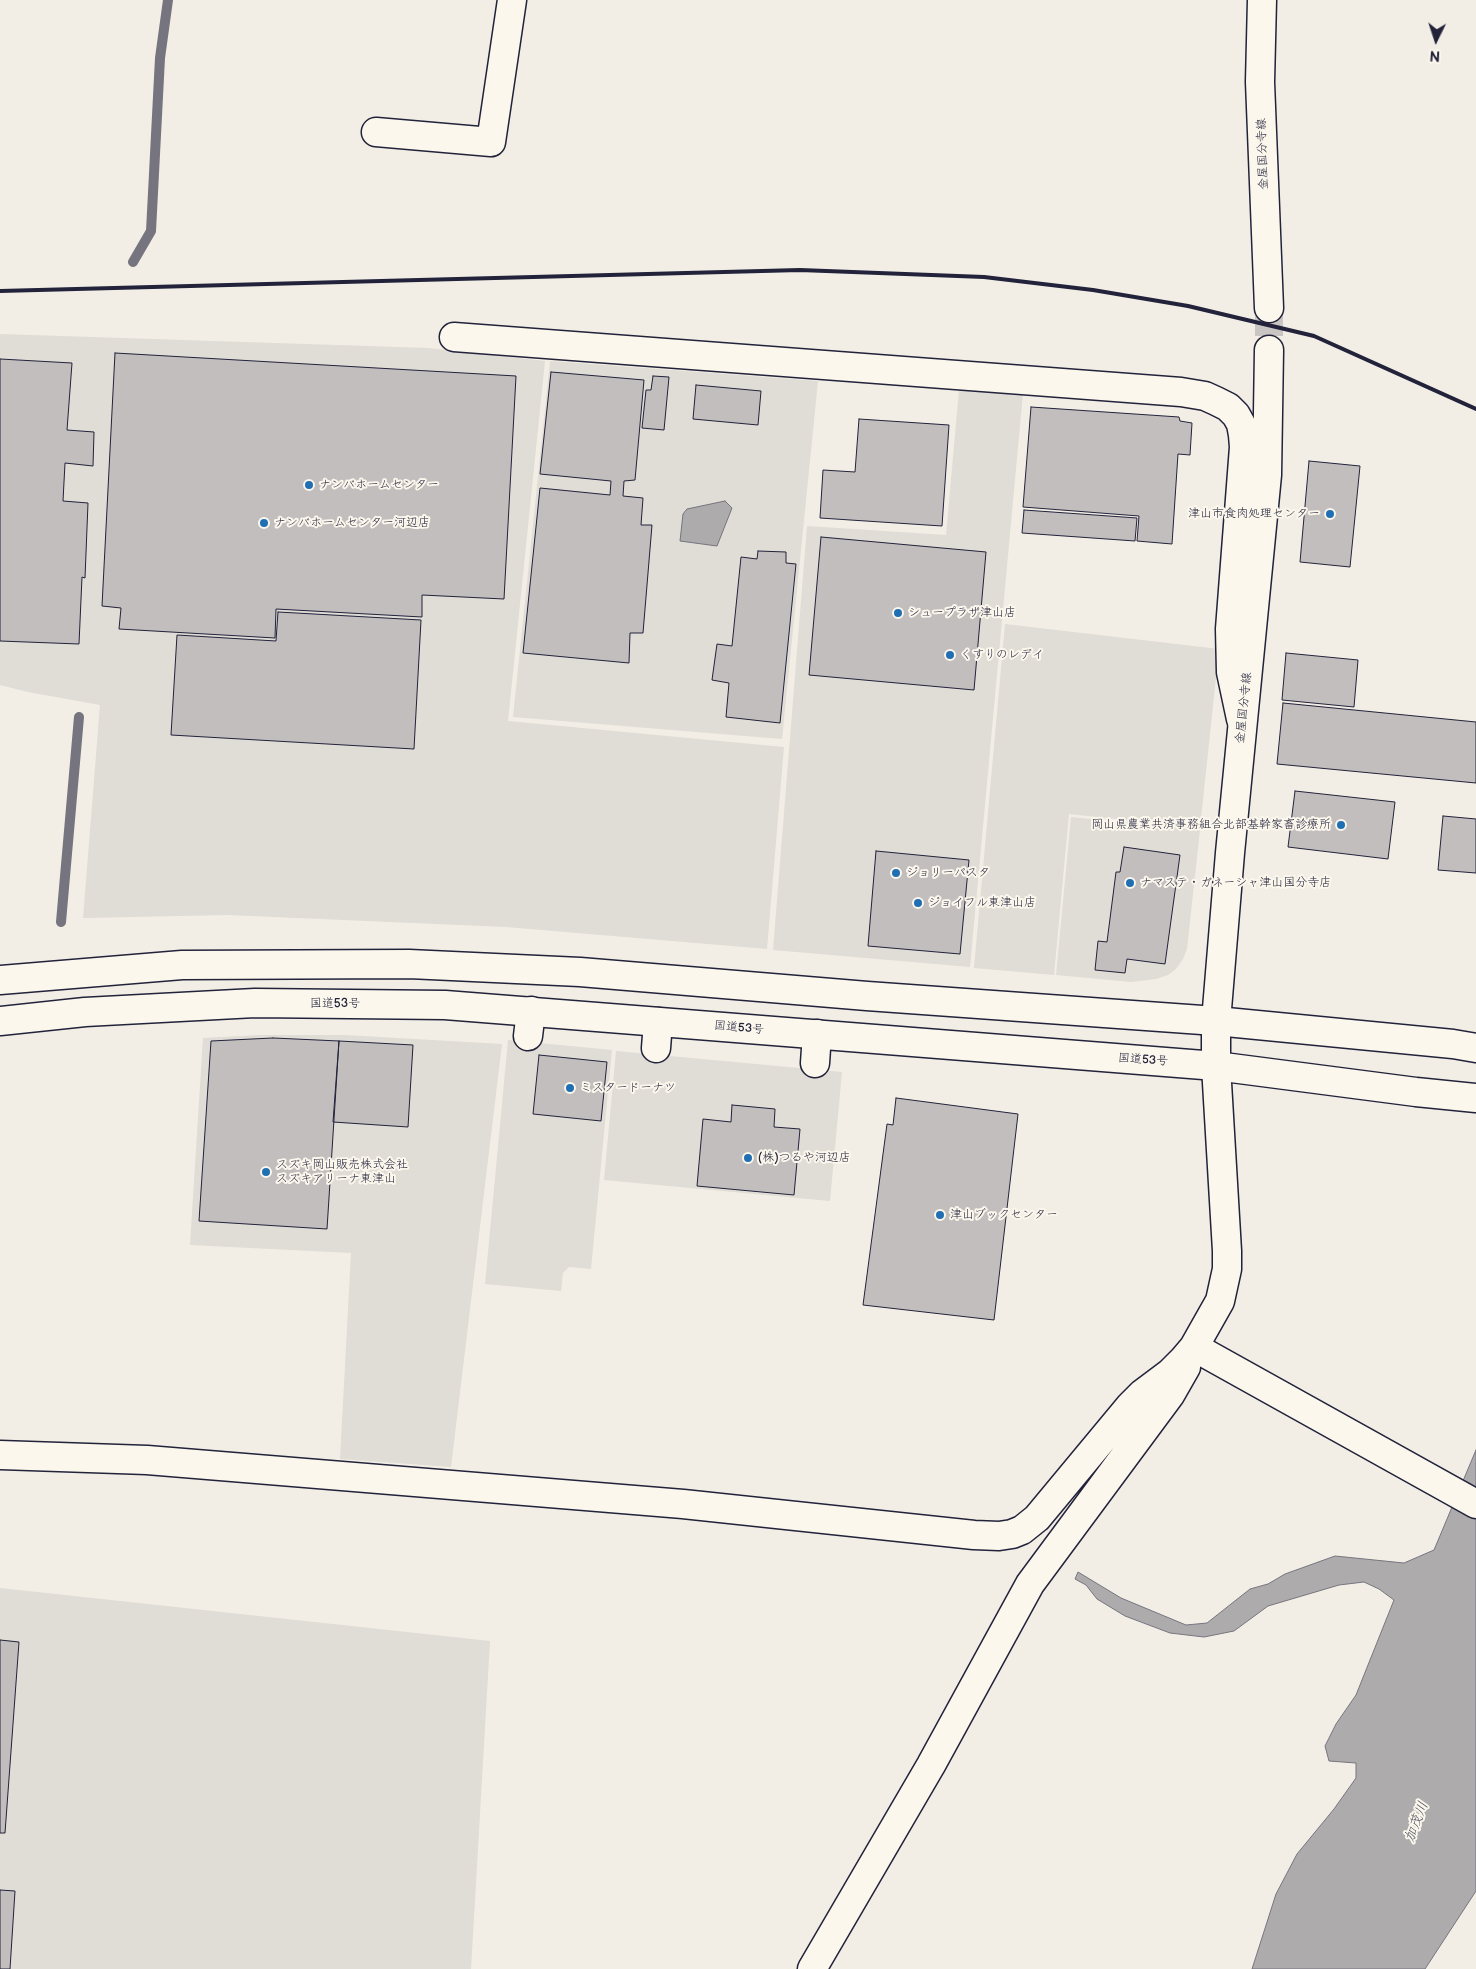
<!DOCTYPE html>
<html>
<head>
<meta charset="utf-8">
<style>
  body { margin:0 }
  #map { position:relative; width:1476px; height:1969px; overflow:hidden; background:#f2eee5; font-family:"Balsamiq Sans",sans-serif }
  canvas { display:block }
  .north { position:absolute; left:1411px; top:15px; width:50px; height:50px; -webkit-text-stroke:4px #fbf7ec; paint-order:stroke; rotate:184deg; font-size:14px; font-weight:700; line-height:20px; text-align:center; color:#22223b }
  .north::after { content:''; display:block; margin:auto; width:18px; height:22px; background:#22223b; clip-path:polygon(50% 0,100% 100%,50% 72%,0 100%) }
</style>
</head>
<body>
<div id="map">
<canvas width="1476" height="1969"></canvas>
<div class="north">N</div>
</div>
<script>
const context = document.querySelector('canvas').getContext('2d');
context.lineJoin = 'round';
function paint(path, color) {
  context.fillStyle = color;
  context.fill(path, 'evenodd');
}
function toPath(rows) {
  const path = new Path2D();
  for (const r of rows) {
    path.moveTo(r[0], r[1]);
    for (let i = 2; i < r.length; i += 2) path.lineTo(r[i], r[i + 1]);
  }
  return path;
}
function stroke(path, color, width, dash) {
  context.strokeStyle = color;
  context.lineWidth = width;
  context.lineCap = dash ? 'butt' : 'round';
  context.setLineDash(dash || []);
  context.stroke(path);
}
function drawText(font, color, halo, rows, align = 'center') {
  context.font = font + ' "Balsamiq Sans","Klee One",sans-serif';
  context.lineWidth = 4;
  context.setLineDash([]);
  context.textBaseline = 'middle';
  context.strokeStyle = halo;
  context.fillStyle = color;
  for (const [text, x, y, turn = 0] of rows) {
    context.save();
    context.translate(x, y);
    context.rotate((+turn || 0) * Math.PI / 180);
    context.textAlign = isNaN(turn) ? turn : align;
    if (halo) context.strokeText(text, 0, 0);
    context.fillText(text, 0, 0);
    context.restore();
  }
}
const built = toPath([
  [0,334,428,348,545,361,508,721,784,747,767,949,506,927,227,915,83,918,100,705,28,692,0,685],
  [550,361,818,381,782,739,513,717],
  [959,390,1023,393,970,967,773,950,807,526,946,535],
  [1005,624,1219,649,1200,828,1069,814,1054,975,974,968],
  [1071,817,1200,830,1187,949,1183,959,1176,969,1168,975,1156,979,1131,982,1056,975],
  [260,1035,345,1035,502,1044,451,1467,340,1459,351,1253,190,1245,203,1038],
  [508,1040,612,1050,591,1269,569,1267,563,1273,561,1291,485,1284],
  [616,1051,842,1072,830,1201,604,1180],
  [0,1588,490,1641,471,1969,0,1969]
]);
const water = toPath([
  [725,501,732,508,717,546,680,541,683,514,687,509,725,501],
  [1476,1450,1476,1891,1425,1969,1252,1969,1276,1894,1297,1854,1334,1809,1356,1778,1356,1763,1329,1761,1325,1746,1336,1724,1356,1695,1394,1600,1379,1589,1364,1582,1339,1585,1268,1606,1234,1631,1204,1637,1170,1633,1125,1616,1097,1599,1086,1585,1075,1579,1078,1572,1121,1598,1186,1625,1207,1623,1250,1589,1268,1584,1285,1574,1335,1556,1404,1563,1434,1550,1476,1450]
]);
const stream = toPath([
  [133,262,151,231,160,58,168,0],
  [61,922,79,717]
]);
const building = toPath([
  [115,353,516,376,504,599,422,595,422,617,276,609,275,638,119,629,121,608,102,606,115,353],
  [0,359,72,363,67,430,94,432,93,466,65,463,63,501,88,503,85,578,82,577,79,644,0,641,0,359],
  [551,372,644,380,635,480,624,481,623,496,643,498,641,525,652,525,643,633,630,633,629,663,523,653,540,488,610,495,611,481,540,474,551,372],
  [653,376,669,377,664,430,642,428,646,390,651,390,653,376],
  [696,385,761,391,758,425,693,419,696,385],
  [1031,407,1179,417,1180,421,1192,423,1190,455,1178,454,1172,544,1137,541,1139,516,1023,507,1031,407],
  [859,419,949,425,942,526,820,518,823,470,855,472,859,419],
  [1309,461,1360,466,1350,567,1300,562,1309,461],
  [1024,510,1137,518,1135,541,1022,533,1024,510],
  [821,537,986,552,974,690,809,675,821,537],
  [758,551,786,552,786,563,796,564,780,723,726,717,729,683,712,680,717,644,732,646,741,557,757,559,758,551],
  [278,612,421,620,414,749,171,735,177,635,276,641,278,612],
  [1286,653,1358,660,1354,707,1282,700,1286,653],
  [1283,703,1476,722,1476,783,1277,764,1283,703],
  [1295,791,1395,802,1388,859,1288,847,1295,791],
  [1443,816,1476,819,1476,873,1438,870,1443,816],
  [1124,847,1180,855,1165,964,1127,959,1125,973,1095,970,1098,941,1107,942,1116,872,1120,872,1124,847],
  [876,851,969,860,960,954,868,946,876,851],
  [273,1038,339,1041,327,1229,199,1221,211,1041,273,1038],
  [339,1041,413,1045,408,1127,333,1122,339,1041],
  [539,1055,607,1062,601,1121,533,1114,539,1055],
  [896,1098,1018,1114,994,1320,863,1305,887,1124,893,1125,896,1098],
  [732,1105,775,1109,774,1127,800,1129,794,1195,697,1186,703,1119,731,1122,732,1105],
  [0,1640,19,1642,5,1833,0,1833,0,1640],
  [0,1890,15,1891,10,1969,0,1969,0,1890]
]);
const majorTunnel = toPath([
  [1269,308,1269,350]
]);
const minor = toPath([
  [376,132,491,142,512,0],
  [454,337,1181,392,1205,396,1216,401,1228,407,1236,415,1241,424,1243,435,1244,447,1230,629,1231,672,1241,719],
  [528,1036,531,1011],
  [656,1048,658,1022],
  [815,1063,817,1034],
  [1194,1347,1476,1504],
  [0,1455,147,1460,683,1504,974,1535,999,1536,1012,1534,1022,1530,1037,1518,1130,1406,1142,1394,1170,1373,1183,1360,1194,1347,1220,1301,1227,1269,1227,1251,1216,1066],
  [812,1969,931,1765,1030,1584,1170,1395,1186,1367]
]);
const major = toPath([
  [1262,0,1260,82,1269,308],
  [1216,1066,1216,1021,1230,853,1267,475,1269,350]
]);
const highway = toPath([
  [0,980,182,965,409,964,580,972,867,996,1216,1021,1453,1044,1476,1048],
  [0,1021,85,1012,255,1003,445,1005,1216,1066,1416,1092,1476,1098]
]);
const rail = toPath([
  [0,291,800,270,984,277,1093,290,1188,306,1314,336,1476,409]
]);
const markers = [
  [309,485,5,"#1f6fb2"],
  [1330,514,5,"#1f6fb2"],
  [264,523,5,"#1f6fb2"],
  [898,613,5,"#1f6fb2"],
  [950,655,5,"#1f6fb2"],
  [1341,825,5,"#1f6fb2"],
  [896,873,5,"#1f6fb2"],
  [1130,883,5,"#1f6fb2"],
  [918,903,5,"#1f6fb2"],
  [570,1088,5,"#1f6fb2"],
  [748,1158,5,"#1f6fb2"],
  [266,1172,5,"#1f6fb2"],
  [940,1215,5,"#1f6fb2"]
];
const streetNames = [
  ["金屋国分寺線",1263,154,-92],
  ["金屋国分寺線",1244,708,-84],
  ["国道53号",335,1004],
  ["国道53号",739,1028,5],
  ["国道53号",1143,1060,4]
];
const poiNames = [
  ["ナンバホームセンター",319,485],
  ["津山市食肉処理センター",1320,514,"right"],
  ["ナンバホームセンター河辺店",274,523],
  ["シュープラザ津山店",908,613],
  ["くすりのレデイ",960,655],
  ["岡山県農業共済事務組合北部基幹家畜診療所",1331,825,"right"],
  ["ジョリーパスタ",906,873],
  ["ナマステ・ガネーシャ津山国分寺店",1140,883],
  ["ジョイフル東津山店",928,903],
  ["ミスタードーナツ",580,1088],
  ["(株)つるや河辺店",758,1158],
  ["スズキ岡山販売株式会社",276,1165],
  ["スズキアリーナ東津山",276,1179],
  ["津山ブックセンター",950,1215]
];
const waterNames = [
  ["加茂川",1417,1822,-69]
];
paint(built, '#e0dcd6');
paint(water, '#aeabad');
stroke(water, '#76747f', 1);
stroke(stream, '#76747f', 10);
paint(building, '#c2bebe');
stroke(building, '#22223b', 1);
stroke(majorTunnel, '#c8c5c3', 28, [28, 14]);
stroke(minor, '#22223b', 31);
stroke(major, '#22223b', 31);
stroke(highway, '#22223b', 31);
stroke(minor, '#fbf7ec', 28);
stroke(major, '#fbf7ec', 28);
stroke(highway, '#fbf7ec', 28);
stroke(rail, '#22223b', 4);
for (const [x, y, r, color] of markers) {
  const dot = new Path2D();
  dot.arc(x, y, r, 0, 2 * Math.PI);
  context.fillStyle = color;
  context.fill(dot);
  stroke(dot, '#fbf7ec', 2);
}
drawText('12px', '#22223b', '#fbf7ec', streetNames);
drawText('12px', '#22223b', '#fbf7ec', poiNames, 'left');
drawText('italic 14px', '#535263', '#fbf7ec', waterNames);
</script>
</body>
</html>
